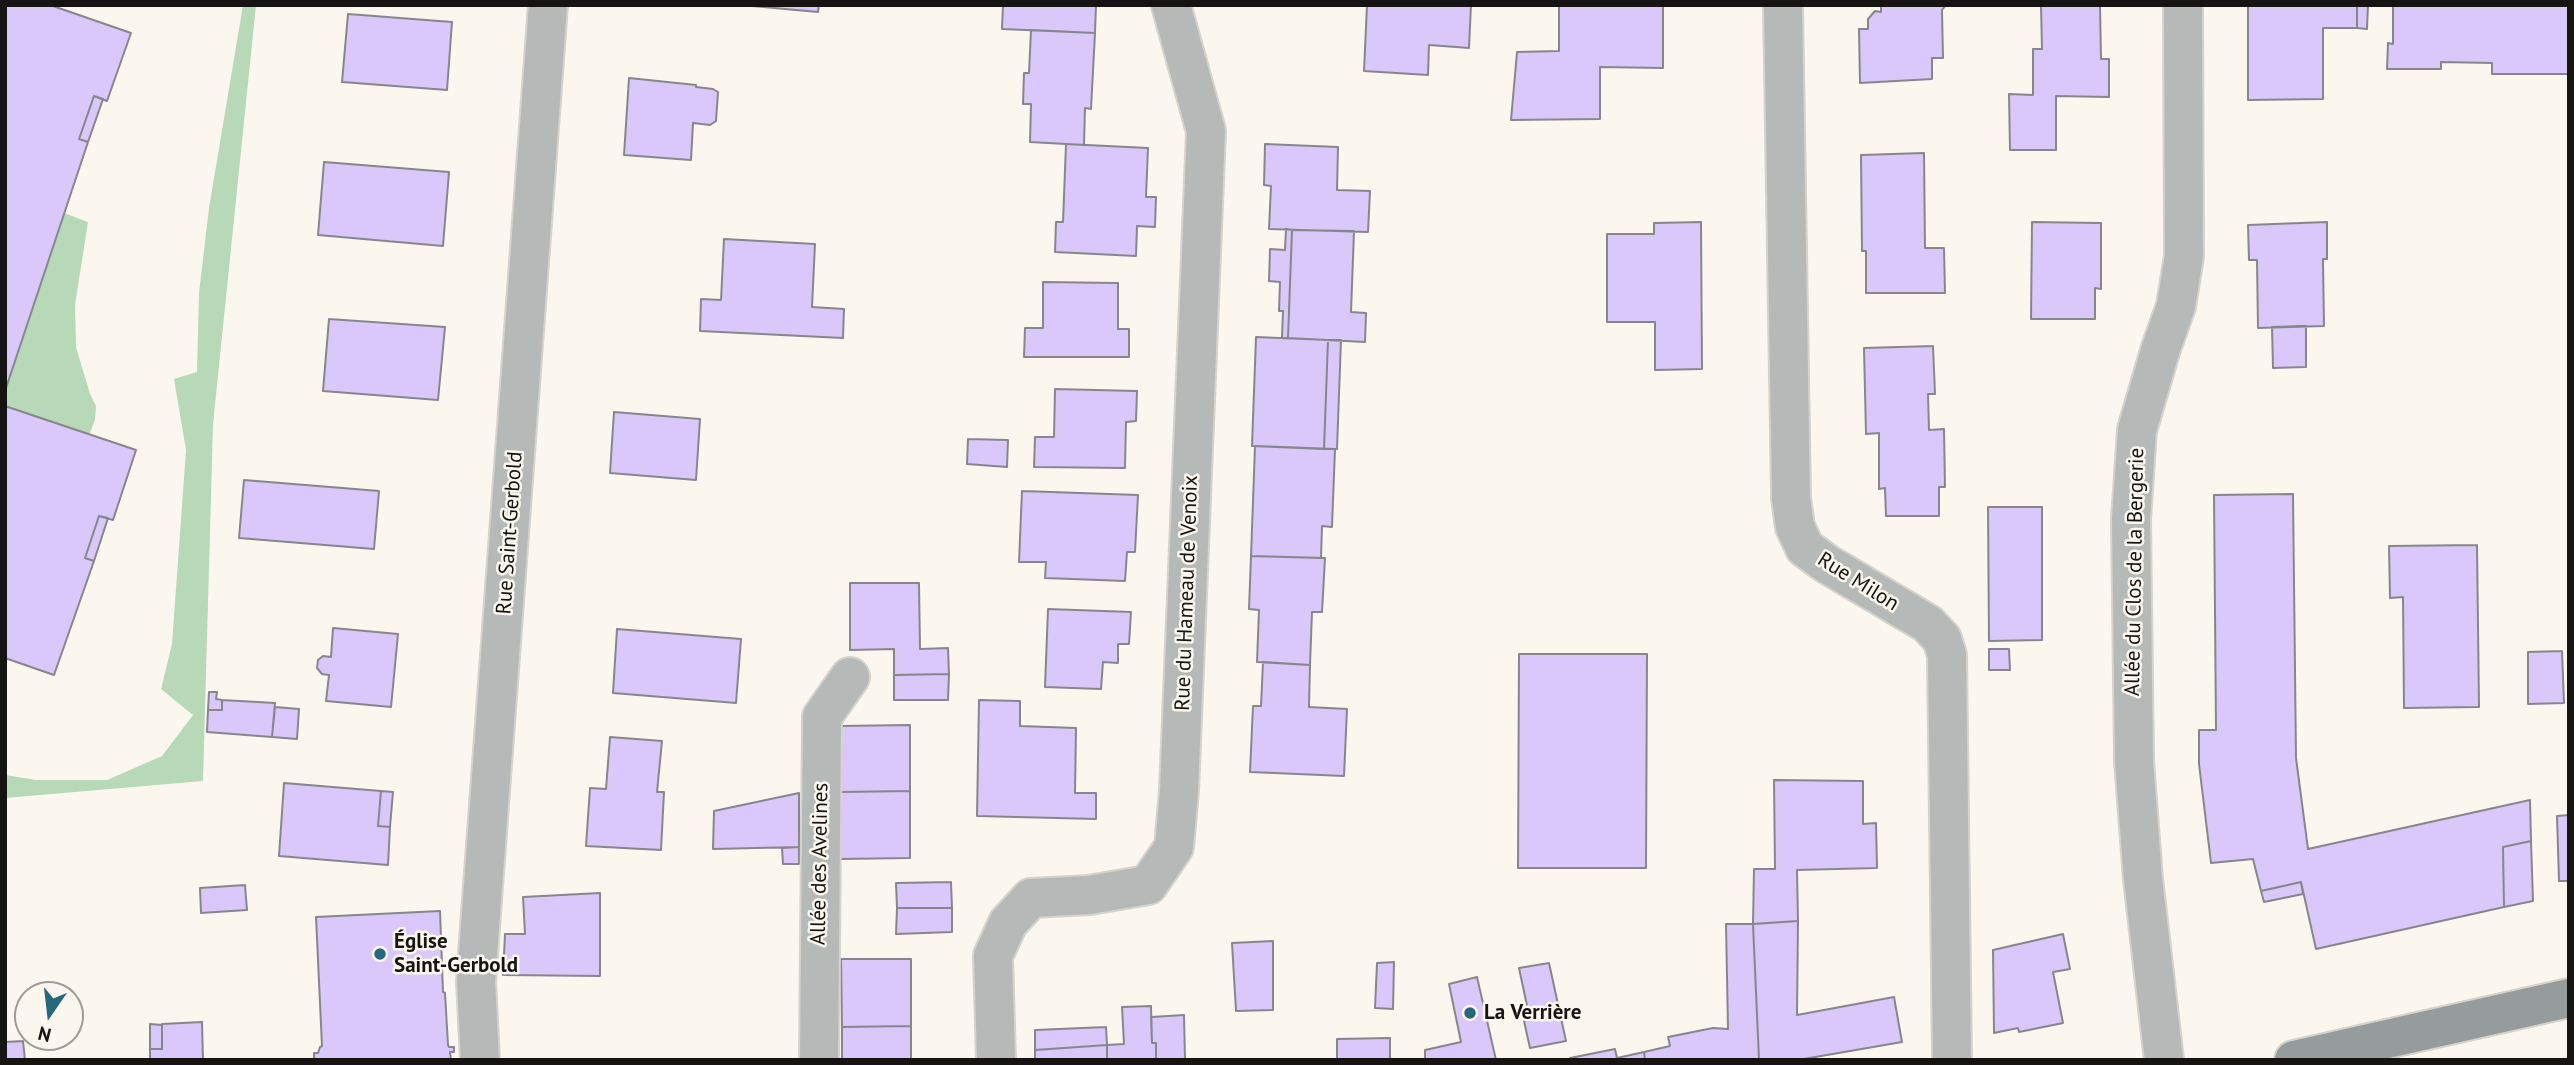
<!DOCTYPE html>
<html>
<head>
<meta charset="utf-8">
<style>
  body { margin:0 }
  #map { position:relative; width:2574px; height:1065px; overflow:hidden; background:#fbf7ef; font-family:"PT Sans",sans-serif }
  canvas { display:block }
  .frame { position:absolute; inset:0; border:7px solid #161412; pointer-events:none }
  .north { position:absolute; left:14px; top:981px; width:70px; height:70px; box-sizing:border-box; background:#fbf7ef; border:2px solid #9f9c97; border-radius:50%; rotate:194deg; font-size:19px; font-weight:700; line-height:28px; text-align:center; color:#161412 }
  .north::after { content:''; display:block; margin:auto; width:24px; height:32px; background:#27697c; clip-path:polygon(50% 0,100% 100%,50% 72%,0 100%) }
</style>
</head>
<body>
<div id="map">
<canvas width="2574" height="1065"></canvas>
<div class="frame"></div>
<div class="north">N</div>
</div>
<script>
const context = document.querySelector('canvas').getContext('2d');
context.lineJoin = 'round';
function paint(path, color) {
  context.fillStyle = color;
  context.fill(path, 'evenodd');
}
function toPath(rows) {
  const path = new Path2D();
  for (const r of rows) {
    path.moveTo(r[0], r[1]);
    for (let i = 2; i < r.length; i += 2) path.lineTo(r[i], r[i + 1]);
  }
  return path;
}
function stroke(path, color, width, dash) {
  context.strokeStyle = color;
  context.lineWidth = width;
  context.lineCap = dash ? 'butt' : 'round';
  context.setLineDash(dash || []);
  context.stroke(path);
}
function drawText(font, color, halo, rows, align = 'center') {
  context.font = font + ' "PT Sans",sans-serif';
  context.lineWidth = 5;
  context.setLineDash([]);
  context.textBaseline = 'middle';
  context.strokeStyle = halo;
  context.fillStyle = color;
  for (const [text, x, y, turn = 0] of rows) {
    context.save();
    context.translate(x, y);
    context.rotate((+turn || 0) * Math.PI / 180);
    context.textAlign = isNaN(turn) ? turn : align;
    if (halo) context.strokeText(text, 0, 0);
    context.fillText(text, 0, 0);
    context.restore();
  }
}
const green = toPath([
  [243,5,256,5,213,424,203,781,5,798,5,775,36,780,107,780,162,756,193,715,161,689,172,644,186,450,174,379,197,372,199,293,209,208],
  [64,213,88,222,75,305,76,347,90,394,96,406,95,420,89,435,5,406,5,391]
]);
const building = toPath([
  [5,5,50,5,131,33,107,101,94,96,79,139,88,142,5,391,5,5],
  [741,5,819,5,818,12,741,5],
  [1003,5,1096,5,1095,33,1002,29,1003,5],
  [1367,5,1471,5,1469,48,1429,45,1428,75,1364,71,1367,5],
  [1559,5,1663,5,1663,68,1600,67,1600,119,1511,120,1517,52,1559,51,1559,5],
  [1881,5,1946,5,1942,10,1943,58,1932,58,1932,79,1860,83,1859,29,1868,29,1868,19,1875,11,1881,12,1881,5],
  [2041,5,2100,5,2101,59,2109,59,2109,97,2056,96,2056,150,2010,150,2009,94,2033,95,2033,49,2042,49,2041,5],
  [2248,5,2357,5,2357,28,2323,28,2323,99,2248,100,2248,5],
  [2357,5,2368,5,2367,29,2357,28,2357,5],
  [2393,5,2569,5,2568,74,2492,74,2492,63,2441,62,2441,69,2387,69,2388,43,2393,44,2393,5],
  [348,14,452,22,447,90,342,82,348,14],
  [1031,30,1095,33,1091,109,1085,108,1084,145,1030,142,1031,104,1023,104,1024,73,1029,73,1031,30],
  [629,78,696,85,696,87,713,89,718,92,716,121,710,125,693,123,691,160,624,155,629,78],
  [94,96,103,99,88,142,79,139,94,96],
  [1066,144,1148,148,1146,197,1156,197,1155,227,1137,226,1136,256,1055,252,1056,222,1063,222,1066,144],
  [1265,144,1338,147,1337,190,1370,191,1368,232,1269,229,1271,186,1264,185,1265,144],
  [1924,153,1925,248,1944,248,1945,293,1866,293,1866,251,1862,251,1861,155,1924,153],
  [324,162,449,172,443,246,318,235,324,162],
  [1701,222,1702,369,1655,370,1655,322,1607,322,1607,234,1654,234,1654,223,1701,222],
  [2032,222,2101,223,2101,289,2095,288,2095,319,2031,319,2032,222],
  [2327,222,2327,259,2323,259,2324,326,2258,328,2257,260,2249,260,2248,225,2327,222],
  [1286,229,1292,230,1288,338,1282,338,1283,311,1279,311,1280,282,1269,281,1270,249,1285,250,1286,229],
  [1292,230,1354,231,1351,312,1366,313,1365,342,1288,338,1292,230],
  [724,239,815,244,812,307,844,309,843,338,700,331,701,299,721,300,724,239],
  [1043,282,1118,283,1118,329,1129,329,1129,357,1024,357,1025,328,1043,328,1043,282],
  [329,319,445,327,438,400,323,391,329,319],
  [2306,326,2306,367,2273,368,2272,327,2306,326],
  [1256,337,1328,340,1324,449,1252,446,1256,337],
  [1328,340,1341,340,1337,449,1324,449,1328,340],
  [1933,346,1935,394,1928,394,1929,430,1944,429,1945,487,1939,487,1939,516,1886,516,1885,488,1879,489,1879,433,1866,434,1864,348,1933,346],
  [1055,389,1137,391,1136,421,1126,422,1125,468,1034,467,1035,437,1054,437,1055,389],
  [5,406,136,450,113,520,99,516,85,558,94,561,54,675,5,658,5,406],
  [614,412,700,419,696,480,610,473,614,412],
  [968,439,1008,440,1007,467,967,464,968,439],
  [1255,446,1335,449,1332,527,1322,526,1321,558,1251,556,1255,446],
  [244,480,379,491,374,549,239,538,244,480],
  [1022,491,1138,495,1135,552,1127,552,1125,581,1045,578,1046,562,1019,562,1022,491],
  [2293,494,2296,758,2308,849,2530,800,2531,841,2503,847,2504,907,2316,949,2301,882,2261,891,2253,859,2211,863,2199,764,2199,730,2216,730,2214,495,2293,494],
  [1988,507,2042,507,2042,640,1989,641,1988,507],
  [99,516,108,518,94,561,85,558,99,516],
  [2477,545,2479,707,2404,708,2403,597,2390,598,2389,546,2477,545],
  [1251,556,1325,558,1322,612,1312,612,1310,665,1257,662,1259,610,1249,609,1251,556],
  [850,583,919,583,920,649,948,648,949,674,894,675,894,649,850,650,850,583],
  [1048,609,1131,612,1129,644,1118,644,1118,663,1103,662,1101,689,1045,687,1048,609],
  [333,628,398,634,391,707,326,701,329,675,322,674,317,668,318,660,323,656,331,657,333,628],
  [617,629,741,639,736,703,613,693,617,629],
  [1989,649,2009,649,2010,670,1989,670,1989,649],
  [2562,651,2564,703,2528,704,2528,652,2562,651],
  [1519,654,1647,654,1646,868,1518,868,1519,654],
  [1263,662,1310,665,1309,707,1347,709,1344,776,1250,772,1253,706,1261,706,1263,662],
  [949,674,948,700,894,700,894,675,949,674],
  [209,692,217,692,216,699,222,700,222,710,208,710,209,692],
  [222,700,275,703,272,737,207,732,208,710,222,710,222,700],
  [979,700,1020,701,1020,726,1076,728,1075,793,1096,793,1096,819,977,816,979,700],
  [275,707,299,709,297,739,272,737,275,707],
  [910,725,910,791,841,792,840,726,910,725],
  [610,737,662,741,657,792,664,792,661,850,586,846,590,788,606,789,610,737],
  [1774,780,1863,781,1863,824,1876,823,1877,868,1797,870,1798,921,1753,924,1754,869,1775,869,1774,780],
  [284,783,381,791,378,826,390,827,388,865,279,856,284,783],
  [381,791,393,792,390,827,378,826,381,791],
  [910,791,910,858,840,859,841,792,910,791],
  [799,793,799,847,713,849,714,811,799,793],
  [2569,815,2569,881,2559,881,2557,816,2569,815],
  [2531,841,2533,901,2504,907,2503,847,2531,841],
  [799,847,799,864,783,864,782,848,799,847],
  [951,882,952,908,897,908,896,883,951,882],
  [2301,882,2303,894,2264,902,2261,891,2301,882],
  [245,885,247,910,201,913,200,888,245,885],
  [600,893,600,976,503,975,505,934,525,934,523,897,600,893],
  [897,908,952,908,952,932,896,934,897,908],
  [440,911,443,992,445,993,448,1045,449,1047,454,1047,454,1052,450,1052,451,1060,318,1060,314,1058,314,1053,318,1053,320,1047,322,1046,316,917,440,911],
  [1798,921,1797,1015,1894,997,1902,1042,1798,1060,1759,1060,1753,924,1798,921],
  [1726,924,1753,924,1759,1060,1645,1060,1644,1052,1670,1046,1668,1037,1713,1028,1728,1029,1726,924],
  [2063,934,2070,969,2053,972,2063,1023,2019,1032,2018,1028,1994,1033,1993,950,2063,934],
  [1273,941,1273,1010,1236,1011,1232,943,1273,941],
  [841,959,911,959,911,1026,842,1027,841,959],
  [1394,962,1393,1009,1375,1008,1377,963,1394,962],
  [1549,963,1566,1041,1530,1048,1524,1021,1530,1020,1519,968,1549,963],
  [1477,977,1496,1060,1425,1060,1425,1050,1461,1042,1449,984,1477,977],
  [1151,1006,1152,1043,1156,1043,1156,1060,1107,1060,1107,1045,1124,1044,1122,1007,1151,1006],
  [1184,1015,1185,1060,1156,1060,1156,1043,1152,1043,1151,1017,1184,1015],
  [202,1022,203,1060,125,1060,150,1059,150,1049,162,1049,162,1024,202,1022],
  [150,1024,162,1025,162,1049,150,1049,150,1024],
  [911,1026,911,1060,842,1060,842,1027,911,1026],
  [1106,1027,1107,1045,1035,1050,1035,1030,1106,1027],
  [1390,1038,1390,1060,1337,1060,1337,1039,1390,1038],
  [23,1041,25,1060,5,1060,5,1042,23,1041],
  [1107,1045,1107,1060,1035,1060,1035,1050,1107,1045],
  [1615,1049,1617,1058,1644,1052,1645,1060,1570,1060,1570,1058,1615,1049]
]);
const minor = toPath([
  [1783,5,1791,498,1795,527,1805,548,1827,564,1928,624,1942,639,1947,655,1952,1060],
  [480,1060,476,981,548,5],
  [819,1060,822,717,850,677],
  [996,1060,993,956,1008,923,1031,898,1089,895,1148,885,1174,847,1179,791,1206,131,1171,5],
  [2164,1060,2143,879,2134,761,2131,519,2137,430,2161,348,2176,306,2184,256,2183,5]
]);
const secondary = toPath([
  [2294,1060,2569,998]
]);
const markers = [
  [380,954,7,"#27697c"],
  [1470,1013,7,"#27697c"]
];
const streetNames = [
  ["Rue Saint-Gerbold",510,533,-86],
  ["Allée du Clos de la Bergerie",2135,572,-89],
  ["Rue Milon",1858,582,32],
  ["Rue du Hameau de Venoix",1187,593,-88],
  ["Allée des Avelines",820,864,-89]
];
const poiNames = [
  ["Église",394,942],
  ["Saint-Gerbold",394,966],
  ["La Verrière",1484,1013]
];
paint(green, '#b7d9b7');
paint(building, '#d9c8f9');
stroke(building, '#88868d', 2);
stroke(minor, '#d6d3cc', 42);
stroke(secondary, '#d6d3cc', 42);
stroke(minor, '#b5bab9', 38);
stroke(secondary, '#959c9b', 38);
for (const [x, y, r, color] of markers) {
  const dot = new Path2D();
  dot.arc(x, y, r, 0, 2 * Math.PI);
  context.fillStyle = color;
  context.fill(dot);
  stroke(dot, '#fbf7ef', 2.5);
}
drawText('21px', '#161412', '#fbf7ef', streetNames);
drawText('bold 21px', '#161412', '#fbf7ef', poiNames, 'left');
</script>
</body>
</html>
